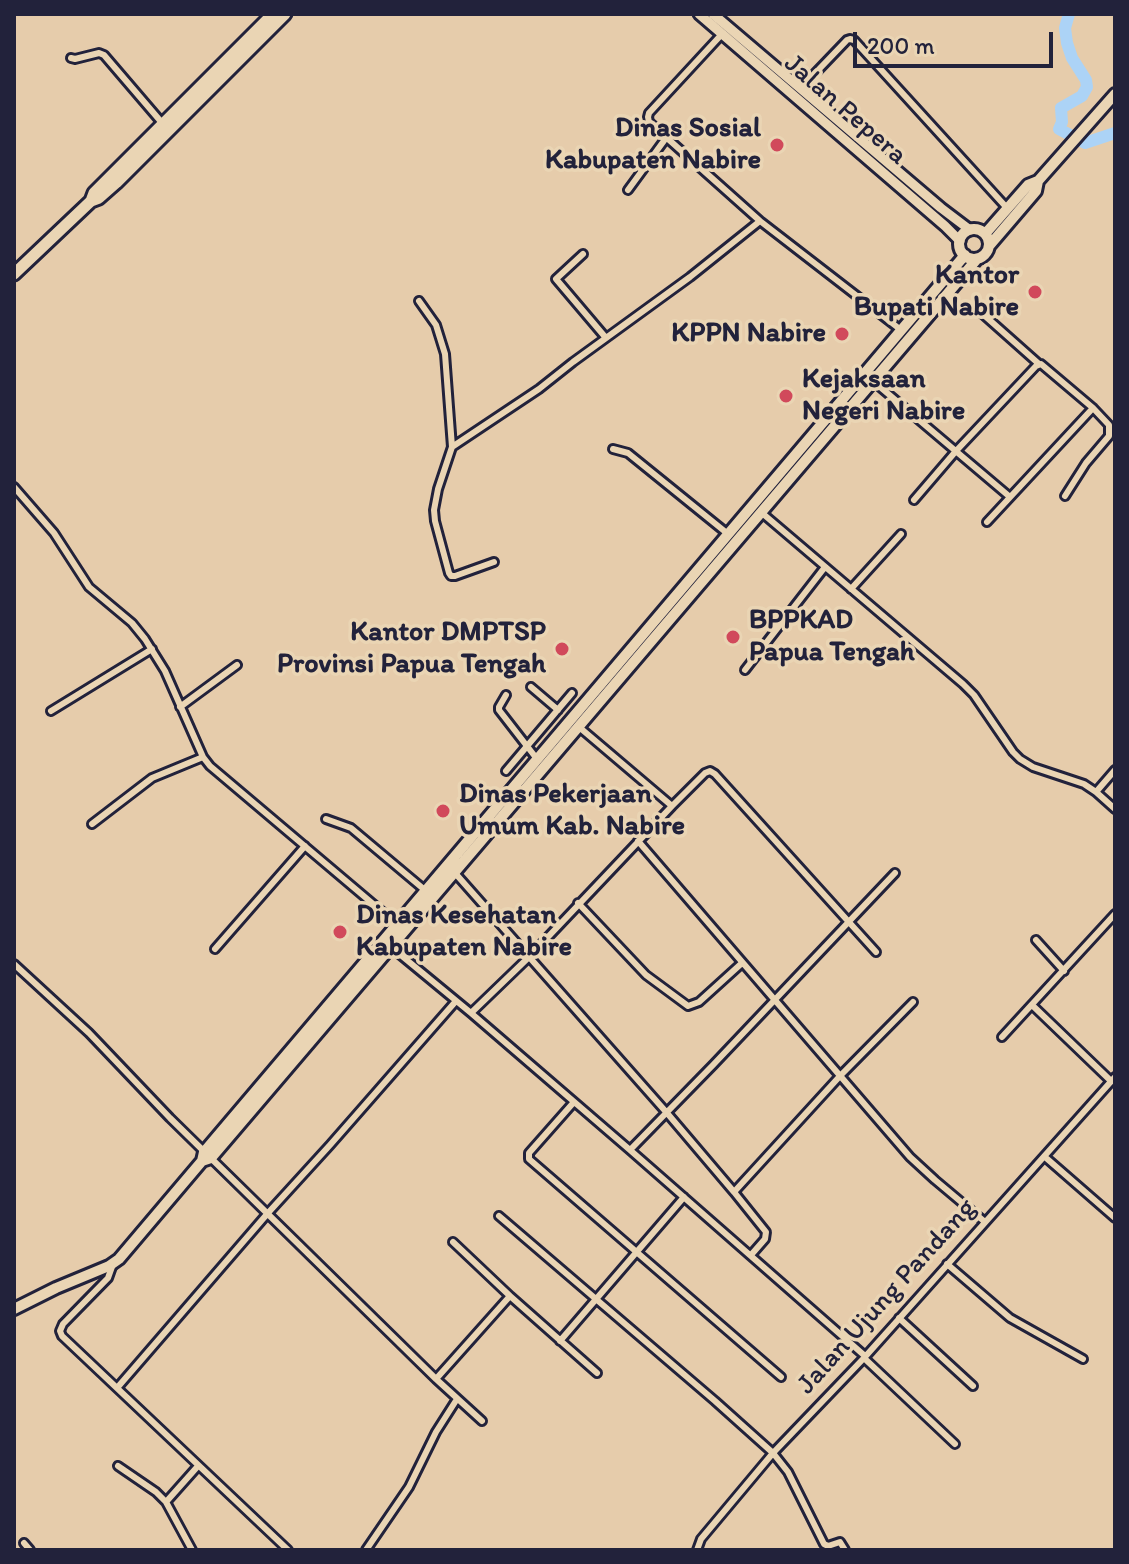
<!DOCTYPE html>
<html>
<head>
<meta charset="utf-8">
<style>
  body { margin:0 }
  #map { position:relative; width:1129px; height:1564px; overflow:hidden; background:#e6ccab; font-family:Itim,sans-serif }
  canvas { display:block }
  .frame { position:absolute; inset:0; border:16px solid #22223b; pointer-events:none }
  .scale { position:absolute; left:853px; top:32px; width:200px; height:36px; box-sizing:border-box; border:4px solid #22223b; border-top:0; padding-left:10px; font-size:24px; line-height:28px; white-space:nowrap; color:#22223b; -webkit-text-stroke:6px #ead5b4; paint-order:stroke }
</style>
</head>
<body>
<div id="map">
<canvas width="1129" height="1564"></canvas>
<div class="frame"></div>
<div class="scale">200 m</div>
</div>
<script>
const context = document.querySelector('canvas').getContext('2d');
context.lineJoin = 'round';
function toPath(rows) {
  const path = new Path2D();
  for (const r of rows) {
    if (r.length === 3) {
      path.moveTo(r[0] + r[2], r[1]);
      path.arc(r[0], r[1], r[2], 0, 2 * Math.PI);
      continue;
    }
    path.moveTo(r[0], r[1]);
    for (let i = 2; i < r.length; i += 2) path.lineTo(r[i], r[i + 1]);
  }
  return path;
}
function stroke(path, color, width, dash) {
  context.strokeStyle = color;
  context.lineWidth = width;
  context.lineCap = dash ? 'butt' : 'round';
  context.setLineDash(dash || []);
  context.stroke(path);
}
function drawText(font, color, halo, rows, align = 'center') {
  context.font = font + ' Itim,sans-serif';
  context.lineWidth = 7;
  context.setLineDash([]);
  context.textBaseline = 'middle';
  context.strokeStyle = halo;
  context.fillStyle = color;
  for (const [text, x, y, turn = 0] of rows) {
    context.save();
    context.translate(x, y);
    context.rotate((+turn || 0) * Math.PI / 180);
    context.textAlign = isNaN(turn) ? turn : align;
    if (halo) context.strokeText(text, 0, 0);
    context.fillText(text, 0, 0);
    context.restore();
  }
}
const river = toPath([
  [1069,14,1065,28,1067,43,1072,58,1086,80,1087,87,1082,96,1061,108,1062,122,1059,129,1085,143,1115,133]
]);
const street = toPath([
  [722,34,649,113,648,117,649,122,760,221,901,330],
  [71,58,75,59,99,53,104,55,163,124],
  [801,88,847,40,850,39,854,40,1007,208],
  [628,190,666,138],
  [583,254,556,279,606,338],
  [419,301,436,325,445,354,452,447],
  [976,308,1039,364],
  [873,381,1010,497],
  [613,449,628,453,728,534],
  [14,487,54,533,89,587,132,623,145,639,165,671,203,757,210,766,398,925],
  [914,500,956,451,1036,366,1041,364,1093,408,1109,425,1109,436,1086,463,1065,496],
  [762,513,963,684,974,695,1013,752,1020,759,1033,767,1084,784,1096,792,1115,809],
  [987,522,1093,408],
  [494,562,455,576,451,576,449,573,435,521,434,510,438,489,452,447,539,389,573,362,690,277,760,221],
  [851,589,901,534],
  [745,670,825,567],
  [531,687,558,710],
  [506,695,499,707,499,710,537,759],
  [180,707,237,665],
  [51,711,152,649],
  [579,727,672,806,705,773,710,771,715,774,876,952],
  [506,771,572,693],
  [1096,792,1115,770],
  [326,819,351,828,426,891],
  [92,824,152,778,203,757],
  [638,841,910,1157,935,1180,985,1222],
  [455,873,667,1113,734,1192,840,1076,913,1002],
  [578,903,646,975,688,1006,699,1002,742,963],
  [1036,940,1064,971],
  [391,947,471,1013,630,1150,713,1065,895,873],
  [215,949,305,846],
  [14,964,89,1033,170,1118,436,1379,482,1421],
  [1032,1005,1111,1081],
  [471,1013,529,957,672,806],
  [1002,1037,1115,914],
  [574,1102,529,1153,529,1159,781,1377],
  [630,1150,865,1356],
  [1045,1157,1115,1218],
  [734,1192,766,1232,765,1239,751,1255],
  [499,1216,715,1401,773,1453,788,1472,824,1544,828,1546,840,1542,845,1550],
  [453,1242,510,1296,597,1373],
  [113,1264,108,1278,63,1324,60,1331,62,1336,288,1550],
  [947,1264,1010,1318,1083,1359],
  [899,1318,973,1386],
  [560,1341,684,1197],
  [864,1358,955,1444],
  [436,1379,510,1296],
  [117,1388,268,1213,330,1145,456,1001],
  [118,1466,156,1492,166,1502,192,1550],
  [166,1502,198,1466],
  [24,1543,30,1550],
  [366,1550,409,1487,436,1432,457,1399],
  [697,1550,701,1539,773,1453,864,1358,1115,1077]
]);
const secondary = toPath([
  [699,14,945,226,960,241],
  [713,14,941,208,970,230]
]);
const primary = toPath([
  [974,244,15],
  [985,234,1028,185,1038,181,1115,94],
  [989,246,1036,191,1038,181],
  [202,1161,211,1158,977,259],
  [14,1309,56,1288,109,1266,119,1259,202,1161,204,1152,965,255]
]);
const highway = toPath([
  [91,201,99,198,116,183,285,14],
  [14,274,91,201,94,193,273,14]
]);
const markers = [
  [777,145,8,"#d1495b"],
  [1035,292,8,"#d1495b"],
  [842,334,8,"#d1495b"],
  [786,396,8,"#d1495b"],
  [733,637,8,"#d1495b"],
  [562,649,8,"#d1495b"],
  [443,811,8,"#d1495b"],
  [340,932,8,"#d1495b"]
];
const streetNames = [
  ["Jalan Pepera",845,110,41],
  ["Jalan Ujung Pandang",887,1297,-48]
];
const poiNames = [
  ["Dinas Sosial",761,129],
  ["Kabupaten Nabire",761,161],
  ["Kantor",1019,276],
  ["Bupati Nabire",1019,308],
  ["KPPN Nabire",826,334],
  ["Kejaksaan",802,380,"left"],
  ["Negeri Nabire",802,412,"left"],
  ["BPPKAD",749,621,"left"],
  ["Papua Tengah",749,653,"left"],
  ["Kantor DMPTSP",546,633],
  ["Provinsi Papua Tengah",546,665],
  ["Dinas Pekerjaan",459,795,"left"],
  ["Umum Kab. Nabire",459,827,"left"],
  ["Dinas Kesehatan",356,916,"left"],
  ["Kabupaten Nabire",356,948,"left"]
];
stroke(river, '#acd3f6', 12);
stroke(street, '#22223b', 12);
stroke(secondary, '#22223b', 15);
stroke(primary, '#22223b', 16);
stroke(highway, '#22223b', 17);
stroke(street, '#ead5b4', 6);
stroke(secondary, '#ead5b4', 9);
stroke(primary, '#ead5b4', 10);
stroke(highway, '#ead5b4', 11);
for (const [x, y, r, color] of markers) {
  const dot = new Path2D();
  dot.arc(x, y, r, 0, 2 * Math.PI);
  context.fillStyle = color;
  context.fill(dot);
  stroke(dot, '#ead5b4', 3);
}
drawText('28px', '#22223b', '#ead5b4', streetNames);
drawText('bold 28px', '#22223b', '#ead5b4', poiNames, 'right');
</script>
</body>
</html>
